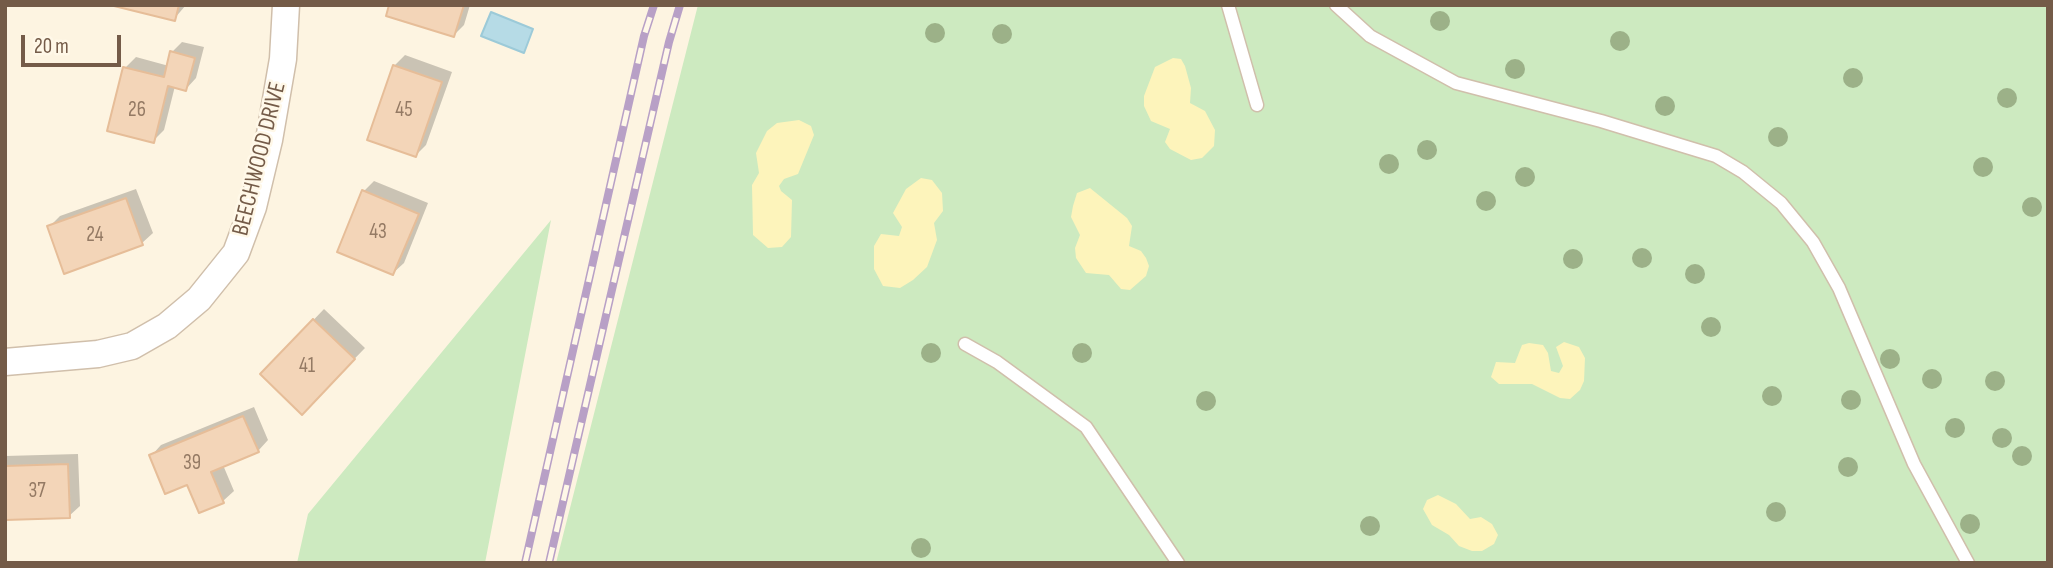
<!DOCTYPE html>
<html>
<head>
<meta charset="utf-8">
<style>
  body { margin:0 }
  #map { position:relative; width:2053px; height:568px; overflow:hidden; background:#fdf4e1; font-family:"Sofia Sans Condensed",sans-serif }
  canvas { display:block }
  .frame { position:absolute; inset:0; border:7px solid #745b48; pointer-events:none }
  .scale { position:absolute; left:21px; top:35px; width:100px; height:32px; box-sizing:border-box; border:4px solid #745b48; border-top:0; padding-left:9px; font-size:21px; line-height:24px; white-space:nowrap; color:#745b48; -webkit-text-stroke:5px #fff8e8; paint-order:stroke }
</style>
</head>
<body>
<div id="map">
<canvas width="2053" height="568"></canvas>
<div class="frame"></div>
<div class="scale">20 m</div>
</div>
<script>
const context = document.querySelector('canvas').getContext('2d');
context.lineJoin = 'round';
function paint(path, color) {
  context.fillStyle = color;
  context.fill(path, 'evenodd');
}
function toPath(rows) {
  const path = new Path2D();
  for (const r of rows) {
    path.moveTo(r[0], r[1]);
    for (let i = 2; i < r.length; i += 2) path.lineTo(r[i], r[i + 1]);
  }
  return path;
}
function stroke(path, color, width, dash) {
  context.strokeStyle = color;
  context.lineWidth = width;
  context.lineCap = dash ? 'butt' : 'round';
  context.setLineDash(dash || []);
  context.stroke(path);
}
function drawText(font, color, halo, rows, align = 'center') {
  context.font = font + ' "Sofia Sans Condensed",sans-serif';
  context.lineWidth = 5;
  context.setLineDash([]);
  context.textBaseline = 'middle';
  context.strokeStyle = halo;
  context.fillStyle = color;
  for (const [text, x, y, turn = 0] of rows) {
    context.save();
    context.translate(x, y);
    context.rotate((+turn || 0) * Math.PI / 180);
    context.textAlign = isNaN(turn) ? turn : align;
    if (halo) context.strokeText(text, 0, 0);
    context.fillText(text, 0, 0);
    context.restore();
  }
}
const green = toPath([
  [698,5,2048,5,2048,563,556,563],
  [551,220,485,563,297,563,308,514]
]);
const sand = toPath([
  [1173,58,1181,59,1185,66,1191,88,1190,103,1205,111,1215,130,1214,146,1202,158,1191,160,1170,149,1165,142,1170,129,1151,121,1144,106,1144,96,1155,67],
  [799,120,811,126,814,135,798,174,784,179,779,186,781,191,792,200,791,237,782,247,768,248,753,235,752,185,759,173,756,153,767,131,777,123],
  [921,178,932,180,942,193,943,211,934,223,937,240,927,267,913,280,900,288,883,286,874,269,874,246,881,234,899,236,902,227,893,213,906,189],
  [1090,188,1127,218,1132,226,1129,246,1141,251,1146,258,1149,266,1146,276,1130,290,1121,289,1109,275,1086,273,1076,258,1075,248,1080,235,1071,217,1073,206,1077,193],
  [1564,342,1579,347,1585,358,1584,381,1580,390,1570,399,1560,398,1532,384,1499,384,1491,377,1496,362,1515,363,1522,345,1529,343,1543,345,1548,353,1551,371,1559,373,1563,366,1556,347],
  [1438,495,1456,504,1470,519,1481,517,1492,524,1498,535,1494,544,1482,551,1472,551,1459,546,1449,535,1432,525,1423,509,1427,500]
]);
const water = toPath([
  [491,12,533,29,524,53,481,36,491,12]
]);
const shadow = toPath([
  [117,5,186,5,174,19],
  [391,5,470,5,464,25,454,35],
  [182,42,204,47,196,78,186,89,175,86,164,130,153,141,125,68,136,57,169,66,172,52],
  [405,55,452,72,426,145,416,155,394,66],
  [374,181,428,203,404,263,393,273,364,191],
  [136,189,153,233,142,243,49,227,60,216],
  [324,309,365,348,302,413,262,374],
  [254,407,268,440,258,451,223,465,234,491,223,501,188,483,151,456,161,445],
  [78,454,80,506,69,516,5,518,5,456]
]);
const building = toPath([
  [110,5,179,5,175,21,110,5],
  [389,5,464,5,454,37,386,16,389,5],
  [170,51,195,58,186,91,168,86,154,143,107,131,123,67,164,77,170,51],
  [393,65,442,82,416,157,367,140,393,65],
  [362,190,419,214,393,275,337,252,362,190],
  [126,198,143,245,64,274,47,226,126,198],
  [313,319,355,359,302,415,260,374,313,319],
  [243,416,259,452,211,472,224,503,199,513,187,485,165,494,149,455,243,416],
  [68,464,70,518,5,520,5,466,68,464]
]);
const lane = toPath([
  [1228,5,1257,105],
  [1336,5,1370,36,1456,83,1601,121,1716,156,1743,172,1781,203,1813,242,1839,288,1914,464,1968,563],
  [965,344,997,362,1086,427,1178,563]
]);
const street = toPath([
  [5,362,98,354,132,346,167,326,199,299,236,253,253,207,269,140,283,59,286,5]
]);
const rail = toPath([
  [525,563,644,36,654,5],
  [549,563,669,42,680,5]
]);
const trees = [
  [1440,21],
  [935,33],
  [1002,34],
  [1620,41],
  [1515,69],
  [1853,78],
  [2007,98],
  [1665,106],
  [1778,137],
  [1427,150],
  [1389,164],
  [1983,167],
  [1525,177],
  [1486,201],
  [2032,207],
  [1642,258],
  [1573,259],
  [1695,274],
  [1711,327],
  [931,353],
  [1082,353],
  [1890,359],
  [1932,379],
  [1995,381],
  [1772,396],
  [1851,400],
  [1206,401],
  [1955,428],
  [2002,438],
  [2022,456],
  [1848,467],
  [1776,512],
  [1970,524],
  [1370,526],
  [921,548]
];
const numberNames = [
  ["26",137,111],
  ["45",404,111],
  ["43",378,233],
  ["24",95,236],
  ["41",307,367],
  ["39",192,464],
  ["37",37,492]
];
const streetNames = [
  ["BEECHWOOD DRIVE",260,159,-76]
];
paint(green, '#cdeac0');
paint(sand, '#fdf4bb');
paint(water, '#b6dbe6');
stroke(water, '#9ccad8', 2);
paint(shadow, '#0003');
paint(building, '#f3d5b8');
stroke(building, '#e6bd98', 2);
stroke(lane, '#d0bfab', 15);
stroke(street, '#d0bfab', 29);
stroke(lane, '#fff', 12);
stroke(street, '#fff', 26);
stroke(rail, '#b8a0c6', 8);
stroke(rail, '#fff8e8', 5, [16]);
context.fillStyle = '#9cb188';
for (const [x, y] of trees) {
  context.beginPath();
  context.arc(x, y, 10, 0, 2 * Math.PI);
  context.fill();
}
drawText('21px', '#947a64', null, numberNames);
drawText('24px', '#745b48', '#fff8e8', streetNames);
</script>
</body>
</html>
